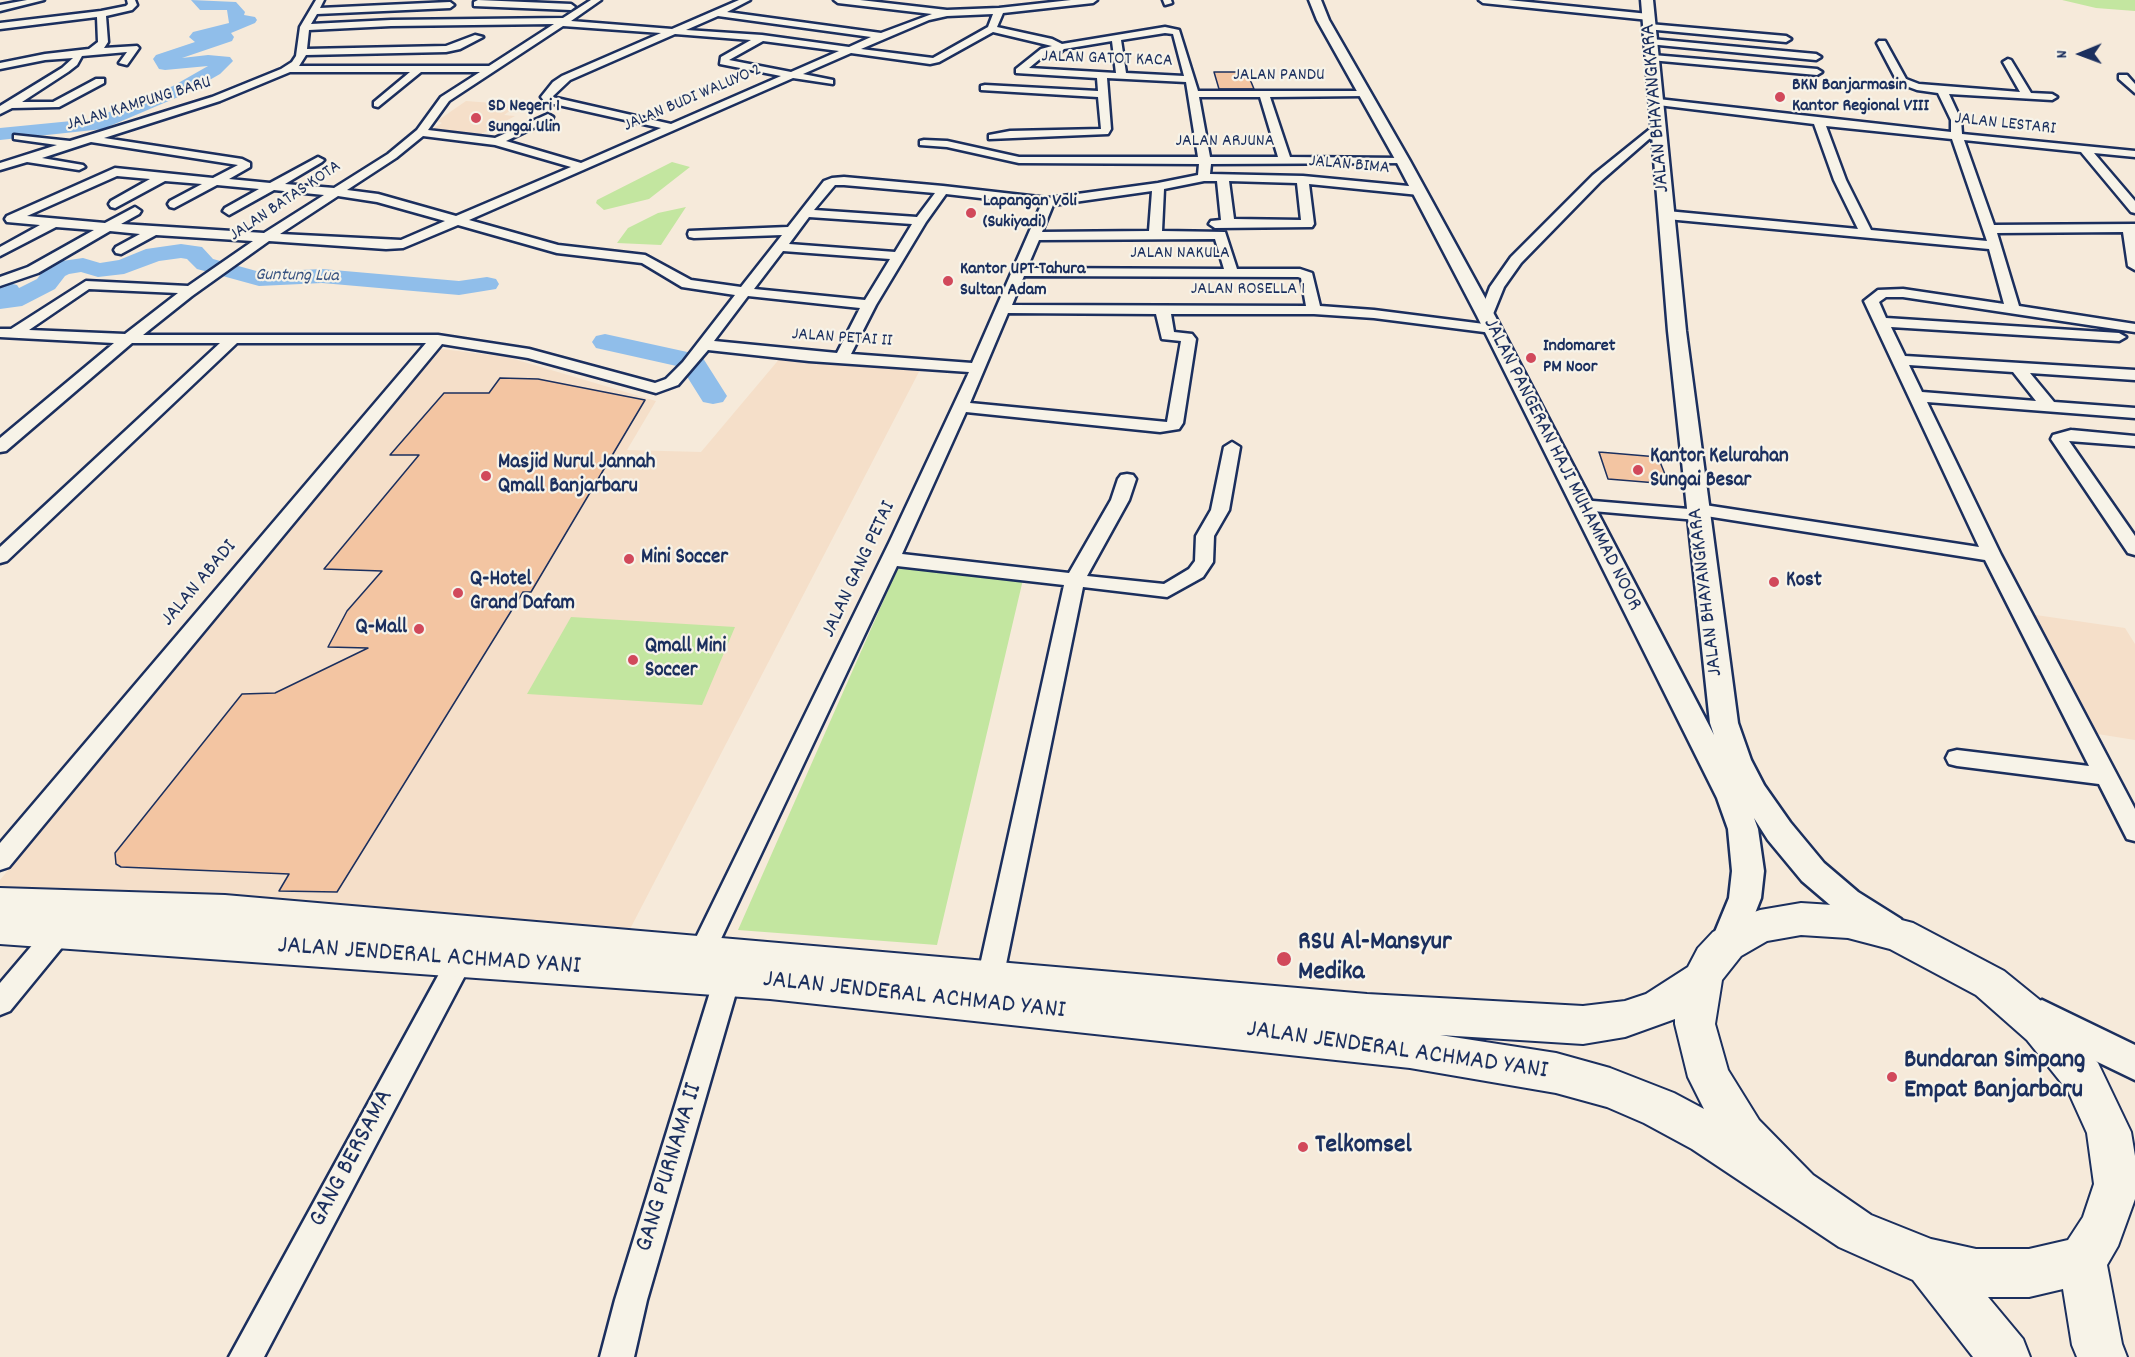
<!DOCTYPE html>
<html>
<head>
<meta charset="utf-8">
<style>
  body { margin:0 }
  #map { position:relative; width:2135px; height:1357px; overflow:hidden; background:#f6eada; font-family:Dekko,sans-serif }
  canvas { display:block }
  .north { position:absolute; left:2051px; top:24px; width:60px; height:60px; -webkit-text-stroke:4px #f7f3e8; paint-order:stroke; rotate:269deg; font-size:16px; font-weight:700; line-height:24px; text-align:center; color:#1b2f5e }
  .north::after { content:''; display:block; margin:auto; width:21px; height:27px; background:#1b2f5e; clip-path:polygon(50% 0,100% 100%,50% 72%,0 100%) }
</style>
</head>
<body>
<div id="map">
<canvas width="2135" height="1357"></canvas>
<div class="north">N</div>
</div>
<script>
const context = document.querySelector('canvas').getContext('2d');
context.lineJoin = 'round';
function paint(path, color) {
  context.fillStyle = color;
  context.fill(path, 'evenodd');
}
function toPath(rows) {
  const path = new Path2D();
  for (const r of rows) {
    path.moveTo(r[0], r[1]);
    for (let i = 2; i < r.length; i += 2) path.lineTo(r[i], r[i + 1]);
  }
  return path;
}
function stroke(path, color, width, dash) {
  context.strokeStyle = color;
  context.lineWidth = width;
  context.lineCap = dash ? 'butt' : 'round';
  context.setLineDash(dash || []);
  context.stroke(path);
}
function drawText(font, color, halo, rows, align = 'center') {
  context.font = font + ' Dekko,sans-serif';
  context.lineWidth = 4.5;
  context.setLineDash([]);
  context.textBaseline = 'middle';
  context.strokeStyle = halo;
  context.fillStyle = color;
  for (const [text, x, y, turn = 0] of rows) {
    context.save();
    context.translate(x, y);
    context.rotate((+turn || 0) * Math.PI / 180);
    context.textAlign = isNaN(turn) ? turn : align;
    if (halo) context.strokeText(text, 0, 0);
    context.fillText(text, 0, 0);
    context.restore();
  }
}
const built = toPath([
  [466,101,518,105,504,115,515,116,476,137,429,131,442,123,437,121],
  [434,348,507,357,656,401,627,450,701,452,781,357,922,366,629,931,0,896,0,880],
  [2029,614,2125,628,2135,644,2135,740,2085,732]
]);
const green = toPath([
  [2062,0,2135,0,2135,11,2096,8],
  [672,162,690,167,649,199,604,210,596,203,597,200],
  [686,207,661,245,617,243,628,228,658,213],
  [901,561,1025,571,937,945,738,930],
  [571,617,735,627,702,705,527,694]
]);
const river = toPath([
  [191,0,236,2,245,12,244,15,255,17,257,20,255,23,231,33,234,37,232,41,182,58,208,55,230,57,233,61,220,74,185,94,103,129,0,140,0,128,92,119,173,86,208,66,165,70,159,69,153,59,156,55,195,42,189,37,193,32,229,23,227,10,200,10,191,0],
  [181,244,202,247,213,259,260,272,322,269,459,281,487,277,496,279,499,284,496,289,459,295,322,283,259,286,197,269,187,259,181,258,159,261,124,274,98,277,81,272,69,274,65,276,55,289,22,306,0,309,0,281,17,285,19,288,37,279,47,266,55,262,83,258,100,263,119,260,146,249,181,244],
  [605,334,701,355,727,396,723,402,713,404,703,402,681,367,596,348,592,342,596,336,605,334]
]);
const building = toPath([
  [1214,72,1247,72,1254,89,1219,89,1214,72],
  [500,378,538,379,645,400,531,592,523,592,337,892,279,891,289,874,121,867,116,864,115,853,242,694,275,693,368,648,328,647,347,611,382,571,324,569,419,455,390,455,444,393,489,393,500,378],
  [1599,452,1658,457,1669,484,1608,479,1599,452]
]);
const minor = toPath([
  [27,0,44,0,0,11,0,5,27,0],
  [127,0,135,0,137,5,132,10,106,16,108,42,104,48,137,46,139,48,127,65,119,63,127,52,82,56,77,65,68,72,22,102,53,102,96,79,104,79,104,83,59,107,12,108,0,114,0,106,62,68,73,58,45,60,0,69,0,63,45,54,89,49,98,42,97,17,0,29,0,23,101,11,126,6,128,4,127,0],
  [316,0,324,0,320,8,450,2,454,5,450,8,317,14,311,24,391,20,563,18,591,0,601,0,571,21,672,29,739,0,750,0,727,12,881,33,932,14,838,3,834,0,860,0,947,10,999,8,1071,0,1097,0,1093,3,1003,13,997,27,1052,39,1062,44,1165,27,1179,30,1198,91,1369,91,1370,93,1365,96,1270,97,1290,157,1403,158,1407,159,1407,163,1211,164,1210,174,1303,176,1419,187,1425,191,1419,195,1309,184,1314,224,1312,227,1215,228,1209,224,1211,221,1221,220,1217,181,1204,181,1164,189,1162,231,1225,232,1237,269,1300,269,1312,273,1320,306,1374,310,1492,325,1499,329,1492,333,1374,318,1314,314,1171,314,1174,332,1192,334,1196,339,1183,423,1179,429,1160,432,966,412,902,554,1069,573,1111,500,1118,479,1121,475,1127,474,1133,475,1136,479,1129,500,1087,576,1164,584,1189,569,1195,561,1196,536,1211,510,1224,447,1232,442,1240,447,1229,510,1214,536,1213,562,1203,577,1167,597,1083,587,1003,979,999,987,990,991,981,987,977,979,1064,585,897,566,711,960,702,963,693,960,689,952,890,541,969,372,809,361,708,350,678,385,656,393,528,358,442,344,9,867,0,870,0,843,426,343,237,343,7,561,0,563,0,547,220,343,132,343,6,451,0,452,0,438,114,343,0,337,0,329,11,329,86,281,188,286,253,241,156,235,121,254,116,253,114,250,116,247,140,234,110,231,38,273,0,286,0,277,28,267,94,230,56,227,0,256,0,247,40,225,7,222,5,219,7,216,115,168,213,178,238,165,91,142,42,158,83,165,85,167,79,170,27,162,0,170,0,163,57,145,14,139,14,135,70,141,212,97,281,69,292,62,296,56,300,27,316,0],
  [993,14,988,27,933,58,861,49,929,20,947,16,993,14],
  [718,16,871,37,849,47,762,35,686,30,718,16],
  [554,24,489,66,299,66,306,55,446,52,460,49,483,37,475,35,446,46,307,49,309,30,391,26,554,24],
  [563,26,661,33,562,76,553,82,541,97,545,102,661,128,581,163,506,141,552,119,553,117,548,114,495,138,428,130,449,101,563,26],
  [993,32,1052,46,1041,49,1016,69,1016,73,1097,78,1098,91,985,85,981,86,981,90,1098,97,1101,129,1010,131,989,135,989,139,1108,134,1111,129,1107,78,1186,82,1198,157,1019,157,947,141,924,140,920,141,920,145,947,147,1019,163,1199,164,1198,175,1158,183,1048,198,943,186,844,177,832,178,824,181,788,227,689,231,688,234,689,237,694,238,782,235,741,287,691,280,645,255,558,245,469,220,793,78,833,84,833,80,803,74,851,53,930,64,939,62,993,32],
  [1165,33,1173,34,1184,76,1126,73,1121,40,1165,33],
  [675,34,751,40,721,57,720,64,781,76,671,124,552,97,570,80,675,34],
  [763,41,839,51,791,72,729,60,763,41],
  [1112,41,1116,73,1029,68,1047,53,1056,51,1060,53,1064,49,1112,41],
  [290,72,410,72,374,102,374,106,378,107,421,72,480,72,441,97,417,130,388,154,334,188,285,184,322,162,324,160,318,157,270,183,229,179,250,167,250,163,242,159,104,138,220,101,290,72],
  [1199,97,1260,97,1278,157,1210,157,1199,97],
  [423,136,495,145,571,167,456,216,378,194,347,190,396,158,423,136],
  [117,176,150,179,111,201,109,204,111,207,115,208,165,181,202,184,170,201,168,204,170,207,174,208,217,185,259,189,225,208,223,211,229,215,274,190,324,195,264,233,121,224,139,214,141,211,135,207,105,223,27,216,117,176],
  [1229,181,1297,183,1301,220,1234,219,1229,181],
  [835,185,844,185,935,193,917,217,814,210,835,185],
  [1152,191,1149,231,1042,232,1053,205,1152,191],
  [946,194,1041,205,972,363,851,354,876,305,926,222,946,194],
  [338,196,377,202,445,221,401,240,280,234,338,196],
  [809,217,912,224,895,252,789,244,809,217],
  [458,225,557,253,642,263,682,287,735,295,683,362,666,379,655,383,529,349,438,335,143,335,192,296,269,241,386,249,403,248,458,225],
  [1215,239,1224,269,1027,268,1039,240,1215,239],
  [783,251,890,259,865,300,754,289,783,251],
  [1024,276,1298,277,1301,278,1306,306,1012,305,1024,276],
  [89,289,178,293,125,334,29,330,89,289],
  [748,296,860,308,837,353,714,341,748,296],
  [1008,313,1156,314,1162,339,1181,341,1167,422,970,403,1008,313],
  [478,0,571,4,575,7,571,10,474,6,474,2,478,0],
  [1163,0,1171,0,1172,3,1165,5,1163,0],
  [1479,0,1508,0,1649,14,1653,17,1649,20,1483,3,1479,0],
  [1649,24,1786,36,1791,39,1786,42,1646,29,1646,25,1649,24],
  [1651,39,1816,54,1821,57,1816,60,1648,44,1646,42,1651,39],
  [1879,41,1885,41,1906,79,1919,84,2020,92,2003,62,2008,59,2011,60,2031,93,2052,94,2057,97,2052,100,1949,94,1961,120,1962,134,2135,151,2135,157,2094,153,2135,201,2135,213,2131,212,2081,152,1964,140,1994,225,2135,224,2135,270,2128,266,2123,232,1997,233,2019,306,2135,324,2135,332,1903,297,1886,297,1879,302,1886,318,2119,333,2126,337,2119,341,1891,327,1905,356,2135,370,2135,380,2030,373,2054,402,2135,408,2135,418,1927,402,2001,555,2135,809,2135,841,2127,839,2099,784,1957,766,1949,764,1946,758,1949,752,1957,750,2089,766,1985,560,1706,516,1697,520,1581,510,1575,509,1572,505,1575,501,1581,500,1689,509,1692,505,1698,504,1979,547,1864,301,1878,290,1903,289,2004,304,1989,249,1667,219,1661,215,1667,211,1858,229,1834,180,1814,124,1658,105,1653,102,1658,99,1951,132,1951,120,1938,93,1917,90,1898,83,1877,43,1879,41],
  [1826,126,1952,139,1987,241,1871,230,1846,180,1826,126],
  [1909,365,2013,372,2036,401,1922,392,1909,365],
  [1653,55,1817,69,1822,72,1817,75,1650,60,1648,58,1653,55],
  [2119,75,2127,75,2135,84,2135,93,2119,79,2119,75],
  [1660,121,1664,122,1664,126,1601,181,1521,263,1504,287,1491,319,1481,319,1479,316,1490,287,1511,257,1593,175,1660,121],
  [2071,430,2135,436,2135,446,2069,441,2135,536,2135,555,2128,553,2051,439,2053,435,2071,430],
  [60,920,69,923,73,931,69,939,10,1011,0,1015,0,983,51,923,60,920],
  [460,949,469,952,473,960,469,968,264,1357,229,1357,451,952,460,949],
  [727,967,736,971,740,979,647,1300,634,1357,600,1357,615,1300,714,979,718,971,727,967]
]);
const major = toPath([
  [1309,0,1321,0,1329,20,1410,161,1495,316,1714,735,1710,723,1668,331,1641,0,1653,0,1686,331,1738,723,1751,760,1764,785,1790,822,1824,863,1858,892,1901,919,1905,929,1901,939,1889,943,1877,939,1836,910,1802,881,1768,840,1754,818,1758,829,1764,871,1761,898,1739,954,1727,958,1715,954,1710,944,1729,898,1732,871,1728,829,1717,798,1477,316,1396,161,1317,20,1309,0],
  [2042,1000,2135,1045,2135,1080,2048,1038,2030,1027,2025,1016,2030,1005,2042,1000]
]);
const highway = toPath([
  [0,888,225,895,1367,994,1583,1006,1625,1001,1646,994,1688,967,1698,948,1713,932,1746,915,1760,910,1801,903,1848,906,1913,923,2004,971,2057,1014,2098,1063,2131,1132,2135,1156,2135,1199,2118,1246,2107,1265,2122,1344,2127,1357,2077,1357,2072,1345,2063,1289,2029,1297,1988,1297,2023,1339,2030,1357,1973,1357,1913,1280,1839,1247,1692,1149,1644,1123,1607,1107,1556,1093,1410,1068,770,999,0,944,0,888],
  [1801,935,1848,938,1890,949,1976,995,2027,1040,2068,1091,2087,1133,2094,1184,2083,1217,2068,1240,2029,1249,1976,1249,1931,1239,1871,1215,1813,1175,1759,1120,1728,1070,1715,1024,1722,980,1741,956,1767,941,1801,935],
  [1675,1019,1675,1024,1688,1077,1704,1109,1674,1093,1610,1068,1556,1053,1440,1035,1583,1044,1625,1037,1675,1019]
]);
const markers = [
  [1780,97,6,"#d1495b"],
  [476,118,6,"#d1495b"],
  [971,213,6,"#d1495b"],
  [948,281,6,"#d1495b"],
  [1531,358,6,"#d1495b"],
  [1638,470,6,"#d1495b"],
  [486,476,6,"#d1495b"],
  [629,559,6,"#d1495b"],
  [1774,582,6,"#d1495b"],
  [458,593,6,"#d1495b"],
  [419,629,6,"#d1495b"],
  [633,660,6,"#d1495b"],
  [1284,959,8,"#d1495b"],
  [1892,1077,6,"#d1495b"],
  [1303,1147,6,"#d1495b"]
];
const farStreetnames = [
  ["JALAN GATOT KACA",1107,60,2],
  ["JALAN PANDU",1279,77],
  ["JALAN BUDI WALUYO 2",693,99,-23],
  ["JALAN KAMPUNG BARU",139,105,-17],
  ["JALAN LESTARI",2005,125,6],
  ["JALAN ARJUNA",1225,143],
  ["JALAN BIMA",1349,166,5],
  ["JALAN BATAS KOTA",286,202,-34],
  ["JALAN NAKULA",1180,255],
  ["JALAN ROSELLA 1",1248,291],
  ["JALAN PETAI II",842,339,4]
];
const farPoinames = [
  ["BKN Banjarmasin",1792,87],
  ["Kantor Regional VIII",1792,108],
  ["SD Negeri 1",488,108],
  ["Sungai Ulin",488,129],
  ["Lapangan Voli",983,203],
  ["(Sukiyadi)",983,224],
  ["Kantor UPT Tahura",960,271],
  ["Sultan Adam",960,292],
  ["Indomaret",1543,348],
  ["PM Noor",1543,369]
];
const farWaternames = [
  ["Guntung Lua",297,277,1]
];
const streetNames = [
  ["JALAN BHAYANGKARA",1657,108,-95],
  ["JALAN PANGERAN HAJI MUHAMMAD NOOR",1561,465,63],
  ["JALAN GANG PETAI",860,570,-65],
  ["JALAN ABADI",200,584,-50],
  ["JALAN BHAYANGKARA",1707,592,-97]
];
const poiNames = [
  ["Kantor Kelurahan",1650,458],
  ["Sungai Besar",1650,482],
  ["Masjid Nurul Jannah",498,464],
  ["Qmall Banjarbaru",498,488],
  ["Mini Soccer",641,559],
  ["Q-Hotel",470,581],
  ["Grand Dafam",470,605],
  ["Kost",1786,582],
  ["Q-Mall",407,629,"right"],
  ["Qmall Mini",645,648],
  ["Soccer",645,672]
];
const nearPoinames = [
  ["RSU Al-Mansyur",1298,944],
  ["Medika",1298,974],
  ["Bundaran Simpang",1904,1062],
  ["Empat Banjarbaru",1904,1092],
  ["Telkomsel",1315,1147]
];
const nearStreetnames = [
  ["JALAN JENDERAL ACHMAD YANI",429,958,4],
  ["JALAN JENDERAL ACHMAD YANI",914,997,6],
  ["JALAN JENDERAL ACHMAD YANI",1397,1052,8],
  ["GANG BERSAMA",353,1159,-62],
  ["GANG PURNAMA II",671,1168,-73]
];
paint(built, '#f5dfc9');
paint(green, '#c3e6a0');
paint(river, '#90beea');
paint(building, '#f3c5a2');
stroke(building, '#1b2f5e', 1.5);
stroke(minor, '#1b2f5e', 5);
stroke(major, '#1b2f5e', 5);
stroke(highway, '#1b2f5e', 4);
paint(minor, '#f7f3e8');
paint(major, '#f7f3e8');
paint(highway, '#f7f3e8');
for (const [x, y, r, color] of markers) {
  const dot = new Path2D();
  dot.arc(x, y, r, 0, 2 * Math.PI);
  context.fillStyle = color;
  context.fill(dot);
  stroke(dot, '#f7f3e8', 2);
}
drawText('18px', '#1b2f5e', '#f7f3e8', farStreetnames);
drawText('bold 18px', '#1b2f5e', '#f7f3e8', farPoinames, 'left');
drawText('italic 18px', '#385381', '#f7f3e8', farWaternames);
drawText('21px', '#1b2f5e', '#f7f3e8', streetNames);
drawText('bold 21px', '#1b2f5e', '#f7f3e8', poiNames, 'left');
drawText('bold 26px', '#1b2f5e', '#f7f3e8', nearPoinames, 'left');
drawText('26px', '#1b2f5e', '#f7f3e8', nearStreetnames);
</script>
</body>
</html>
